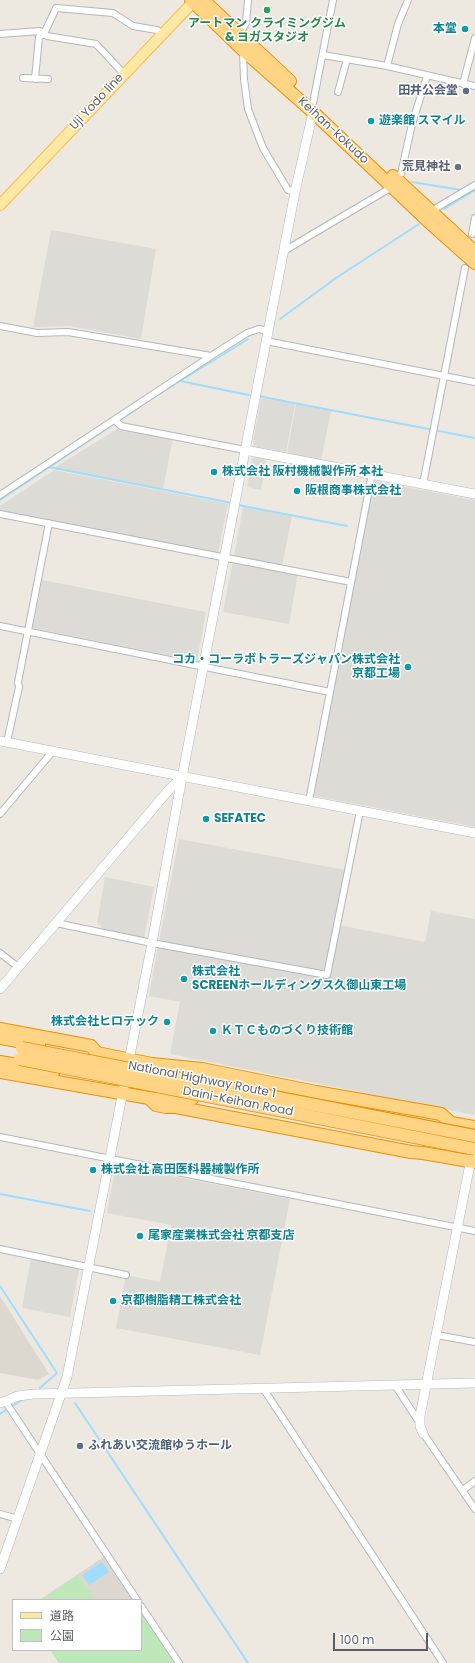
<!DOCTYPE html>
<html>
<head>
<meta charset="utf-8">
<style>
  body { margin:0 }
  #map { position:relative; width:475px; height:1663px; overflow:hidden; background:#ede9e0; font-family:Poppins,"Noto Sans JP",sans-serif }
  canvas { display:block }
  .legend { position:absolute; left:12px; top:1599px; width:130px; height:52px; box-sizing:border-box; background:#fff; border:1px solid #bdbfc0; margin:0; padding:5px 7px; list-style:none; font-size:12px; color:#595e62 }
  .legend li { display:flex; align-items:center; gap:8px; height:20px }
  .legend b { width:20px; border:1px solid #bdbfc0 }
  .scale { position:absolute; left:333px; top:1633px; width:95px; height:18px; box-sizing:border-box; border:2px solid #595e62; border-top:0; padding-left:5px; font-size:12px; line-height:14px; white-space:nowrap; color:#595e62; -webkit-text-stroke:3px #fff; paint-order:stroke }
</style>
</head>
<body>
<div id="map">
<canvas width="475" height="1663"></canvas>
<ul class="legend">
<li><b style="height:5px;background:#ffe8a3"></b>道路</li>
<li><b style="height:11px;background:#bee7ba"></b>公園</li>
</ul>
<div class="scale">100 m</div>
</div>
<script>
const context = document.querySelector('canvas').getContext('2d');
context.lineJoin = 'round';
function paint(path, color) {
  context.fillStyle = color;
  context.fill(path, 'evenodd');
}
function toPath(rows) {
  const path = new Path2D();
  for (const r of rows) {
    path.moveTo(r[0], r[1]);
    for (let i = 2; i < r.length; i += 2) path.lineTo(r[i], r[i + 1]);
  }
  return path;
}
function stroke(path, color, width, dash) {
  context.strokeStyle = color;
  context.lineWidth = width;
  context.lineCap = dash ? 'butt' : 'round';
  context.setLineDash(dash || []);
  context.stroke(path);
}
function drawText(font, color, halo, rows, align = 'center') {
  context.font = font + ' Poppins,"Noto Sans JP",sans-serif';
  context.lineWidth = 3;
  context.setLineDash([]);
  context.textBaseline = 'middle';
  context.strokeStyle = halo;
  context.fillStyle = color;
  for (const [text, x, y, turn = 0] of rows) {
    context.save();
    context.translate(x, y);
    context.rotate((+turn || 0) * Math.PI / 180);
    context.textAlign = isNaN(turn) ? turn : align;
    if (halo) context.strokeText(text, 0, 0);
    context.fillText(text, 0, 0);
    context.restore();
  }
}
const industrial = toPath([
  [51,230,156,249,141,339,69,326,33,327],
  [261,398,295,404,286,452,255,447,253,442],
  [296,404,331,411,321,460,287,454],
  [119,428,173,438,163,489,54,468],
  [257,455,267,457,261,490,247,487,252,459],
  [54,470,228,504,218,553,0,511,0,506],
  [374,481,475,500,475,827,314,796],
  [243,507,292,516,282,566,234,556],
  [233,561,298,573,289,624,223,612],
  [42,580,206,612,197,661,33,628],
  [179,839,346,870,326,973,159,942],
  [105,877,154,887,144,938,101,930,101,925,97,924],
  [431,911,475,919,475,1109,474,1115,170,1054,180,1002,182,1002,149,996,158,946,328,979,339,925,425,942],
  [116,1165,290,1199,260,1355,116,1328,126,1275,160,1282,171,1225,107,1213],
  [31,1258,76,1266,79,1270,70,1317,22,1308]
]);
const education = toPath([
  [0,1296,49,1374,38,1380,0,1373],
  [105,1556,134,1600,39,1600]
]);
const green = toPath([
  [78,1575,95,1600,41,1600],
  [141,1612,174,1663,59,1663,50,1650,141,1650]
]);
const water = toPath([
  [102,1562,109,1572,89,1585,82,1575]
]);
const stream = toPath([
  [412,182,461,190],
  [444,209,475,190],
  [280,319,336,278,419,224],
  [180,381,254,396],
  [258,396,475,438],
  [49,467,232,503],
  [0,500,159,394,248,339],
  [238,505,347,526],
  [0,1194,90,1211],
  [0,1286,57,1373,40,1388],
  [75,1403,248,1663],
  [0,1414,22,1400]
]);
const street = toPath([
  [0,34,40,31,47,36,96,44,124,74],
  [240,34,246,23,248,0],
  [243,52,244,79,248,109,263,148,288,190,295,192],
  [323,55,387,66,475,86],
  [387,66,398,24,408,0],
  [23,78,48,79],
  [35,79,39,37,44,34,56,8,113,13,133,26,157,30,162,33],
  [463,84,475,38],
  [338,92,347,59],
  [313,103,333,0],
  [396,179,401,174,412,124,427,76],
  [431,211,475,185],
  [472,234,475,218],
  [284,251,392,187],
  [0,326,37,333,68,332,211,356,247,333,259,329,268,331],
  [266,341,475,382],
  [115,420,121,426,245,450],
  [423,484,465,268],
  [0,495,211,356],
  [0,514,351,582],
  [0,626,330,692],
  [7,742,19,687,18,682,49,523],
  [309,801,372,474],
  [0,814,53,751],
  [56,923,152,943,327,975,360,811],
  [0,953,18,967],
  [0,1137,475,1231],
  [0,1249,126,1275],
  [437,1335,475,1342],
  [395,1385,417,1419],
  [263,1388,443,1663],
  [5,1401,137,1600],
  [423,1433,475,1509],
  [463,1490,475,1481],
  [0,1514,18,1519],
  [141,1606,179,1663]
]);
const secondary = toPath([
  [245,450,475,494],
  [0,741,475,833],
  [0,989,167,792,182,777],
  [0,1403,18,1396,34,1394,475,1383],
  [423,1433,420,1426,420,1416,475,1139],
  [0,1569,67,1377,152,943,182,777,295,192,313,112]
]);
const primary = toPath([
  [0,205,195,0]
]);
const highway = toPath([
  [191,0,243,50,313,112,430,223,475,263],
  [203,0,290,81],
  [393,176,475,252],
  [0,1029,91,1046,97,1053,152,1064,202,1069,316,1092,441,1114,451,1123,475,1127],
  [0,1038,39,1045],
  [0,1062,54,1071],
  [0,1072,149,1098,169,1100,193,1098],
  [149,1098,156,1105,166,1107,176,1107,411,1152,423,1153,475,1162]
]);
const highwayBridge = toPath([
  [22,1048,475,1136],
  [20,1059,475,1149]
]);
const markers = [
  [267,10,4,"#2e9e5b"],
  [465,29,4,"#0f9aa8"],
  [466,91,4,"#5c6f8a"],
  [371,121,4,"#0f9aa8"],
  [458,167,4,"#6b7280"],
  [214,472,4,"#0f9aa8"],
  [297,491,4,"#0f9aa8"],
  [408,667,4,"#0f9aa8"],
  [206,819,4,"#0f9aa8"],
  [184,979,4,"#0f9aa8"],
  [167,1022,4,"#0f9aa8"],
  [213,1031,4,"#0f9aa8"],
  [93,1170,4,"#0f9aa8"],
  [140,1236,4,"#0f9aa8"],
  [113,1301,4,"#0f9aa8"],
  [80,1446,4,"#5c6f8a"]
];
const leisureNames = [
  ["アートマン クライミングジム",267,24],
  ["& ヨガスタジオ",267,38]
];
const cultureNames = [
  ["本堂",457,29,"right"],
  ["遊楽館 スマイル",379,121],
  ["株式会社 阪村機械製作所 本社",222,472],
  ["阪根商事株式会社",305,491],
  ["コカ・コーラボトラーズジャパン株式会社",400,660,"right"],
  ["京都工場",400,674,"right"],
  ["SEFATEC",214,819],
  ["株式会社",192,972],
  ["SCREENホールディングス久御山東工場",192,986],
  ["株式会社ヒロテック",159,1022,"right"],
  ["ＫＴＣものづくり技術館",221,1031],
  ["株式会社 高田医科器械製作所",101,1170],
  ["尾家産業株式会社 京都支店",148,1236],
  ["京都樹脂精工株式会社",121,1301]
];
const serviceNames = [
  ["田井公会堂",458,91],
  ["ふれあい交流館ゆうホール",88,1446,"left"]
];
const streetNames = [
  ["Uji Yodo line",97,102,-47],
  ["Keihan-kokudo",333,131,43],
  ["National Highway Route 1",202,1080,11],
  ["Daini-Keihan Road",238,1102,11]
];
const worshipNames = [
  ["荒見神社",450,167]
];
paint(industrial, '#dddbd5');
paint(education, '#ddd8cf');
paint(green, '#bee7ba');
paint(water, '#9eddff');
stroke(stream, '#9eddff', 2);
stroke(street, '#b3b7bc', 8);
stroke(secondary, '#b4b9be', 10);
stroke(primary, '#faba4c', 12);
stroke(highway, '#ed8e00', 14);
stroke(street, '#fff', 6);
stroke(secondary, '#fff', 9);
stroke(primary, '#ffe8a3', 10);
stroke(highway, '#ffd585', 12);
stroke(highwayBridge, '#ed8e00', 14, []);
stroke(highwayBridge, '#ffd585', 12);
for (const [x, y, r, color] of markers) {
  const dot = new Path2D();
  dot.arc(x, y, r, 0, 2 * Math.PI);
  context.fillStyle = color;
  context.fill(dot);
  stroke(dot, '#fff', 1.5);
}
drawText('bold 12px', '#27864d', '#fff', leisureNames);
drawText('bold 12px', '#0d838f', '#fff', cultureNames, 'left');
drawText('bold 12px', '#4e5e75', '#fff', serviceNames, 'right');
drawText('12px', '#595e62', '#fff', streetNames);
drawText('bold 12px', '#5b616d', '#fff', worshipNames, 'right');
</script>
</body>
</html>
